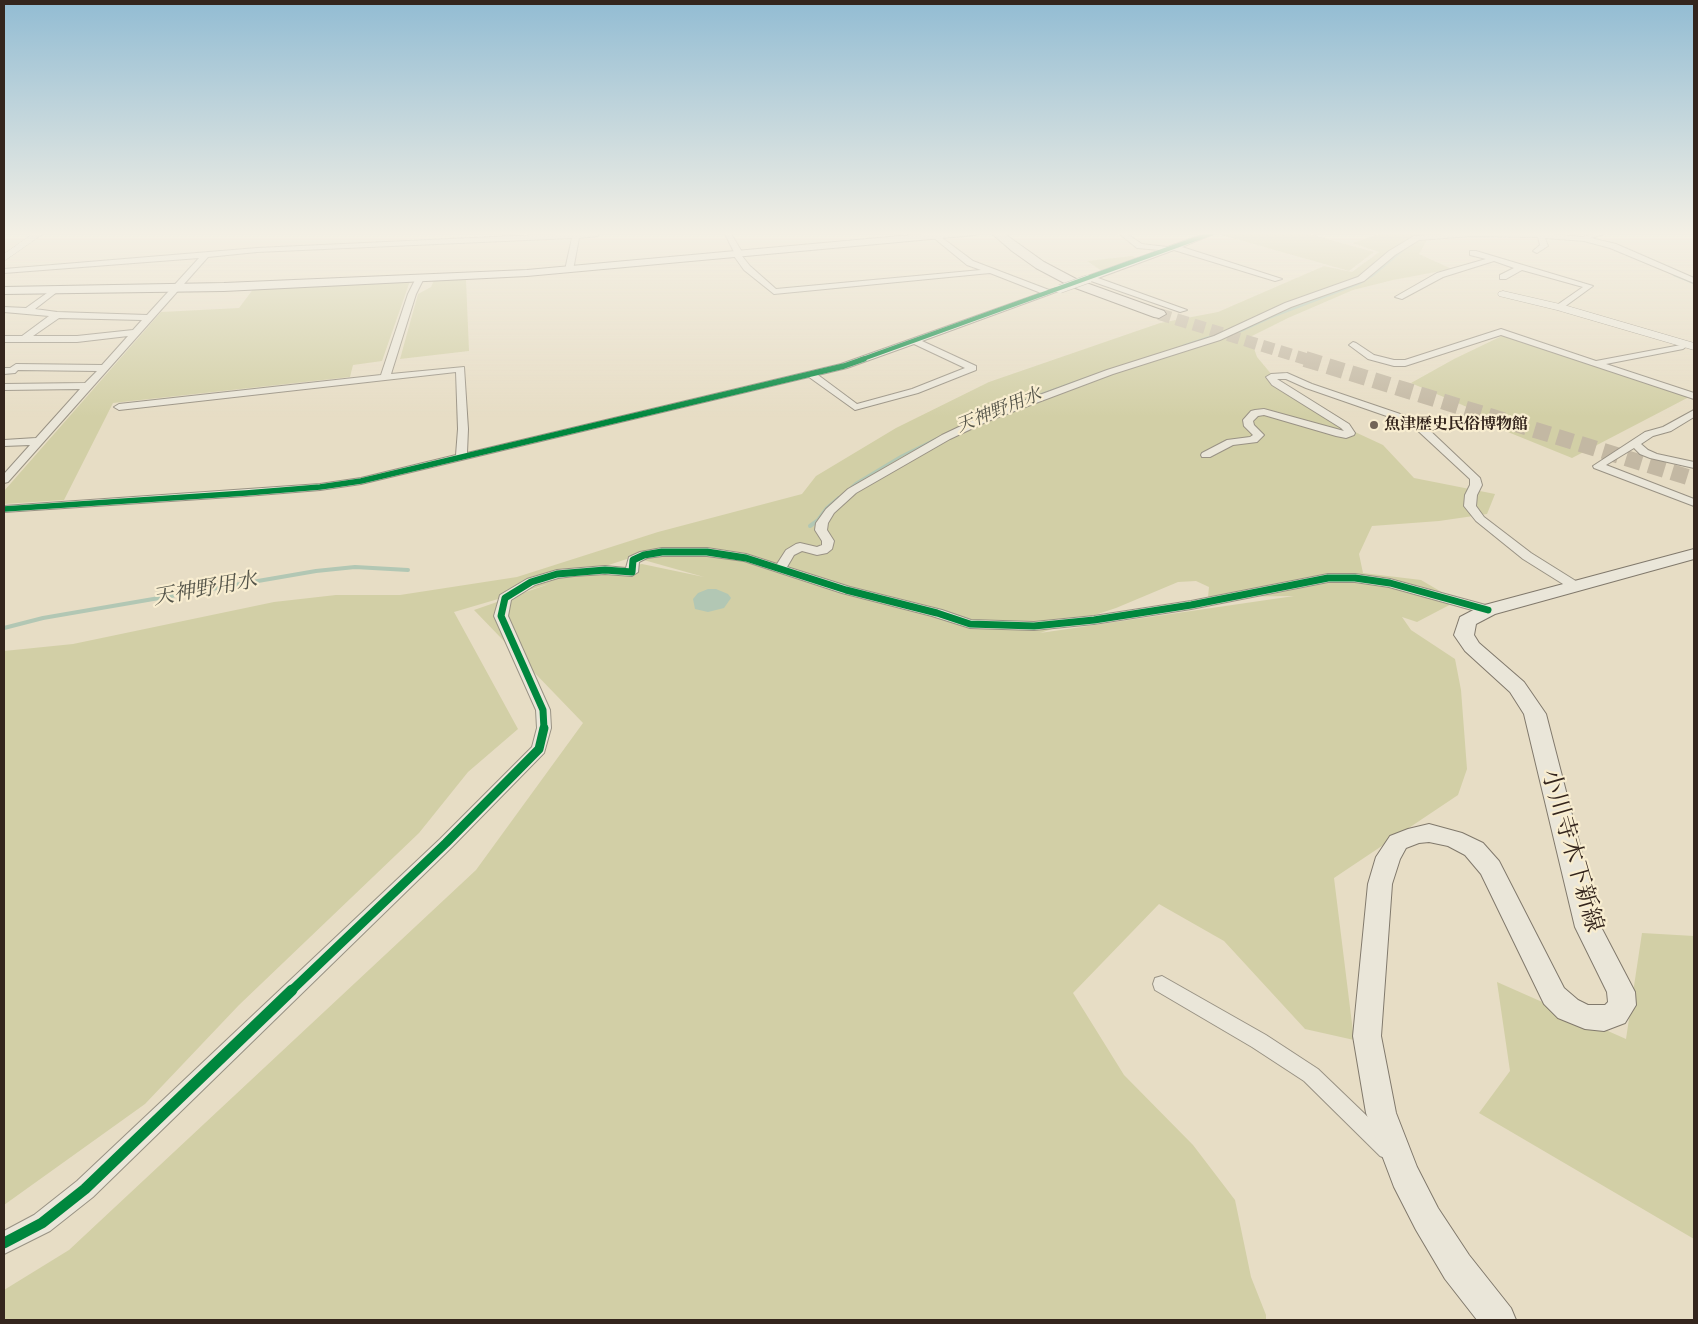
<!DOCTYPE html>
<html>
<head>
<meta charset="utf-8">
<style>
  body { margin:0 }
  #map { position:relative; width:1698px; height:1324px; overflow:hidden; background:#e7ddc5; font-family:Alegreya,serif }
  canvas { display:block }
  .frame { position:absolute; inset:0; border:5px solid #34251d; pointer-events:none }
</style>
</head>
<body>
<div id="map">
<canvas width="1698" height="1324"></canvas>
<div class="frame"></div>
</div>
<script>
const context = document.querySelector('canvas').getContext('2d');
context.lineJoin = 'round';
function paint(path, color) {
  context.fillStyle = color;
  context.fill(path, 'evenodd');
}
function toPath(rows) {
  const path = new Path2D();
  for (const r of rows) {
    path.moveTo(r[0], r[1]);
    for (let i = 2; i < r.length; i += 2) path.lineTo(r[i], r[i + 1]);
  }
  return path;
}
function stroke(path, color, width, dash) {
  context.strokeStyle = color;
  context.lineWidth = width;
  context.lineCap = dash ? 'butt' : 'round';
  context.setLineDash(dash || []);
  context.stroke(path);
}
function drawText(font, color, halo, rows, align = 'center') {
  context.font = font + ' Alegreya,"Noto Serif JP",serif';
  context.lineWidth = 4.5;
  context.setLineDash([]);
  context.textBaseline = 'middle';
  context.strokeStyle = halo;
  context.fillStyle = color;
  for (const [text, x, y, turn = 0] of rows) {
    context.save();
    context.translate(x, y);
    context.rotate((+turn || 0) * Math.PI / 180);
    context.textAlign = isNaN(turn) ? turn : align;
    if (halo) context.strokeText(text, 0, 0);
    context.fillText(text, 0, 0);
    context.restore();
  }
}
const green = toPath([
  [1224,232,1303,232,1374,252,1349,271,1218,234],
  [1385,232,1447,232,1427,240,1419,254,1452,269,1393,280,1353,290,1288,318,1250,337,1257,357,1283,388,1327,419,1383,445,1414,478,1495,494,1487,514,1439,521,1372,526,1359,554,1363,573,1421,580,1457,601,1417,622,1402,617,1411,630,1455,659,1461,690,1467,769,1458,795,1334,878,1354,1040,1305,1029,1224,941,1159,904,1073,993,1124,1075,1193,1145,1235,1200,1251,1277,1266,1315,1266,1320,4,1320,4,1290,69,1250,476,870,583,723,474,610,549,584,454,612,518,729,468,772,419,833,239,1005,145,1104,4,1205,4,651,73,644,274,602,336,595,400,595,517,577,658,532,802,494,816,476,896,428,989,382,1160,323,1218,312,1324,266,1352,272,1379,252,1352,243],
  [633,557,704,577,642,564,572,577],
  [1196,581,1209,587,1208,597,1294,596,1040,633,1116,608,1178,582],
  [1132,256,1138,258,1102,271,1087,261],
  [466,279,469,351,400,359,418,294,431,287,434,280],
  [410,281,382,361,353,365,350,377,113,403,64,500,4,504,4,491,161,312,239,308,254,288],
  [1506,334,1691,396,1572,458,1498,428,1474,410,1411,383,1454,359],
  [1642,933,1694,936,1694,1239,1479,1113,1510,1071,1497,982,1626,1039]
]);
const water = toPath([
  [708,589,716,589,728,594,731,598,724,608,708,612,695,609,693,599,698,593]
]);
const streamFar1 = toPath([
  [1469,236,1502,236],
  [1674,275,1694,283],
  [1234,334,1271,317,1360,283,1373,275,1405,248],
  [1183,346,1210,337],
  [1003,408,1112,369],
  [847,491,856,483,901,456,978,418],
  [815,523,826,508,839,497]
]);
const stream = toPath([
  [810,526,817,521],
  [4,628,43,618,316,571,355,567,408,570]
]);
const primaryTunnelFar1 = toPath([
  [1159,314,1309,360]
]);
const primaryTunnel = toPath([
  [1305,359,1694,479]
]);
const minor = toPath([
  [599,232,598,236,579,238,573,270,569,272,565,270,572,238,257,252,208,257,8,482,4,483,4,474,30,445,4,446,4,440,36,438,80,389,4,390,4,384,85,383,97,371,18,370,15,373,4,374,4,368,10,368,16,364,102,365,128,336,77,342,4,342,4,336,22,336,49,316,4,312,4,307,26,308,54,288,58,290,57,292,35,309,57,312,147,315,199,258,4,273,4,269,257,248,599,232],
  [59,318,142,320,133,330,77,336,33,336,59,318],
  [724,232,730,232,742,252,742,256,750,266,776,289,981,270,967,265,934,238,933,236,937,234,973,261,1049,290,1060,287,1064,289,922,341,976,366,976,370,918,393,855,410,809,377,361,484,320,490,246,496,4,512,4,506,320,484,361,478,456,455,458,429,456,372,119,410,114,407,119,404,381,375,408,294,416,278,420,276,424,278,416,294,391,374,464,367,468,429,467,453,841,364,1041,293,990,273,774,294,744,270,734,256,734,252,724,232],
  [914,344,965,368,912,389,857,404,818,375,847,368,914,344],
  [1117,232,1124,232,1142,244,1167,247,1209,232,1218,232,1182,247,1282,279,1275,281,1174,250,1098,278,1187,310,1180,312,1091,281,1085,281,1085,277,1160,250,1137,248,1117,232],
  [1472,232,1541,233,1583,237,1600,232,1611,232,1591,238,1616,244,1694,278,1694,283,1610,248,1584,241,1545,238,1548,246,1537,253,1533,251,1540,245,1538,237,1472,236,1419,240,1395,255,1364,281,1291,307,1220,340,1113,374,988,421,950,439,856,493,834,513,828,523,827,530,834,541,832,549,827,553,817,555,802,551,794,555,787,567,850,587,942,610,971,620,1034,622,1094,616,1191,601,1328,574,1355,574,1390,579,1493,607,1494,610,1493,613,1483,613,1389,587,1355,582,1328,582,1191,609,1094,624,1034,630,970,628,932,616,842,593,744,561,707,556,662,556,647,558,639,562,638,572,632,576,605,574,574,576,558,578,535,585,511,600,508,616,550,710,551,728,544,753,452,847,93,1197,50,1231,4,1254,4,1231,34,1215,77,1181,440,839,532,747,537,728,536,710,494,616,500,595,527,579,557,570,605,566,626,568,629,557,640,552,662,548,707,548,746,554,777,564,786,550,796,544,800,543,817,547,822,545,822,541,815,530,816,523,826,509,848,489,942,435,980,417,1107,370,1214,336,1285,303,1358,277,1389,251,1414,236,1472,232],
  [1470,251,1476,251,1593,286,1560,310,1557,309,1557,305,1583,287,1522,270,1506,279,1500,279,1500,275,1514,268,1494,261,1443,277,1402,299,1395,297,1437,273,1486,259,1470,255,1470,251],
  [1501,329,1596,361,1686,344,1687,346,1683,349,1606,364,1694,393,1694,399,1501,335,1405,366,1394,366,1368,359,1349,345,1353,342,1356,343,1374,355,1394,360,1405,360,1501,329],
  [1287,373,1312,384,1409,417,1424,425,1480,478,1482,485,1477,495,1476,506,1484,517,1531,553,1579,583,1581,586,1579,589,1571,589,1523,559,1476,521,1464,506,1465,495,1470,485,1470,479,1416,429,1401,421,1306,388,1286,379,1277,379,1349,424,1355,433,1354,435,1346,438,1336,436,1264,415,1258,416,1253,421,1254,425,1264,435,1257,442,1233,445,1210,457,1202,457,1201,455,1202,453,1227,440,1250,437,1253,435,1244,426,1243,420,1251,411,1255,410,1264,409,1344,431,1341,428,1272,385,1266,377,1271,374,1287,373],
  [1694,410,1694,417,1671,431,1653,436,1641,444,1648,450,1657,454,1694,462,1694,468,1650,458,1640,454,1634,448,1606,465,1694,499,1694,506,1594,468,1593,466,1645,432,1663,427,1694,410],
  [1162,976,1266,1035,1318,1069,1394,1142,1398,1149,1394,1156,1387,1159,1380,1156,1304,1081,1252,1047,1155,990,1153,984,1155,978,1162,976]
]);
const tertiary = toPath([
  [35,232,46,232,4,261,4,254,35,232],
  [1503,291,1564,305,1694,343,1694,350,1557,310,1499,296,1498,294,1499,292,1503,291]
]);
const secondary = toPath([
  [944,232,980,232,975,235,527,276,224,291,4,294,4,287,224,283,527,270,944,232],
  [1694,549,1694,559,1495,614,1476,624,1474,635,1479,643,1524,682,1546,714,1601,927,1635,992,1636,1005,1625,1023,1604,1031,1585,1029,1558,1018,1544,1004,1481,874,1465,855,1448,846,1429,842,1419,843,1406,848,1400,859,1392,884,1381,1036,1396,1113,1417,1167,1438,1208,1469,1255,1511,1308,1516,1320,1477,1320,1445,1279,1416,1230,1394,1187,1366,1113,1353,1036,1368,884,1376,857,1390,836,1408,829,1429,824,1462,833,1483,843,1499,861,1564,988,1578,1000,1588,1005,1605,1005,1608,1002,1607,992,1575,927,1524,714,1510,692,1465,651,1454,635,1460,617,1481,606,1694,549]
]);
const primary = toPath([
  [990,232,1002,232,1044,262,1078,280,1164,311,1166,314,1159,318,1154,317,1070,286,1036,268,1012,251,990,232]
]);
const minorBridge = toPath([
  [1060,289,1088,279]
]);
const cyclewayFar4 = toPath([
  [860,360,1215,232]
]);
const cyclewayFar3 = toPath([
  [4,509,246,493,320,487,361,481,844,366,864,359]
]);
const cyclewayFar2 = toPath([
  [544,729,543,710,501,616,505,598,531,582,557,574,605,570,632,572,633,560,644,555,662,552,707,552,746,558,846,590,937,613,970,624,1034,626,1094,620,1191,605,1328,578,1355,578,1390,583,1488,610]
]);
const cyclewayFar1 = toPath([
  [291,991,446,843,539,749,544,728]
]);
const cycleway = toPath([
  [4,1243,42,1223,85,1189,292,990]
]);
const markers = [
  [1374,425,5,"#736558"]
];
const farPoinames = [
  ["魚津歴史民俗博物館",1384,425]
];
const farWaternames = [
  ["天神野用水",999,411,-22]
];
const waterNames = [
  ["天神野用水",205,590,-10]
];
const nearStreetnames = [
  ["小川寺木下新線",1571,851,74]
];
paint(green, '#d2cfa6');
paint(water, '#b2c7b4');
stroke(streamFar1, '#b2c7b4', 2.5);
stroke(stream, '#b2c7b4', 4);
stroke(primaryTunnelFar1, '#c3b8a3', 12, [12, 6]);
stroke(primaryTunnel, '#c3b8a3', 16, [16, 8]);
stroke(minor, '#999284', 2);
stroke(tertiary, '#999284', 1);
stroke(secondary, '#81796c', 2);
stroke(primary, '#81796c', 2);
paint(minor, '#eae6d9');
paint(tertiary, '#eae6d9');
paint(secondary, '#eae6d9');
paint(primary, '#e7e1d3');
stroke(minorBridge, '#999284', 9, []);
stroke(minorBridge, '#eae6d9', 8);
stroke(cyclewayFar4, '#00873e', 4.5);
stroke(cyclewayFar3, '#00873e', 5.5);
stroke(cyclewayFar2, '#00873e', 7);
stroke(cyclewayFar1, '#00873e', 9);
stroke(cycleway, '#00873e', 11);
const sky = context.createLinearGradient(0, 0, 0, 417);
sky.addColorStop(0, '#92bcd3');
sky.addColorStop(0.56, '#f4f0e5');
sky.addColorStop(1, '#f4f0e500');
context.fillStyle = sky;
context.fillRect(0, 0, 1698, 417);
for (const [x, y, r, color] of markers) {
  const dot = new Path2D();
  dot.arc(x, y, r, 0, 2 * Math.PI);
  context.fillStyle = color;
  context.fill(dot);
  stroke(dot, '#f8edd0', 2);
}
drawText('bold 16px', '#34251d', '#f8edd0', farPoinames, 'left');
drawText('italic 18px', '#535348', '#f8edd0', farWaternames);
drawText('italic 21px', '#535348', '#f8edd0', waterNames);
drawText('24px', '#34251d', '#f8edd0', nearStreetnames);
</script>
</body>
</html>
